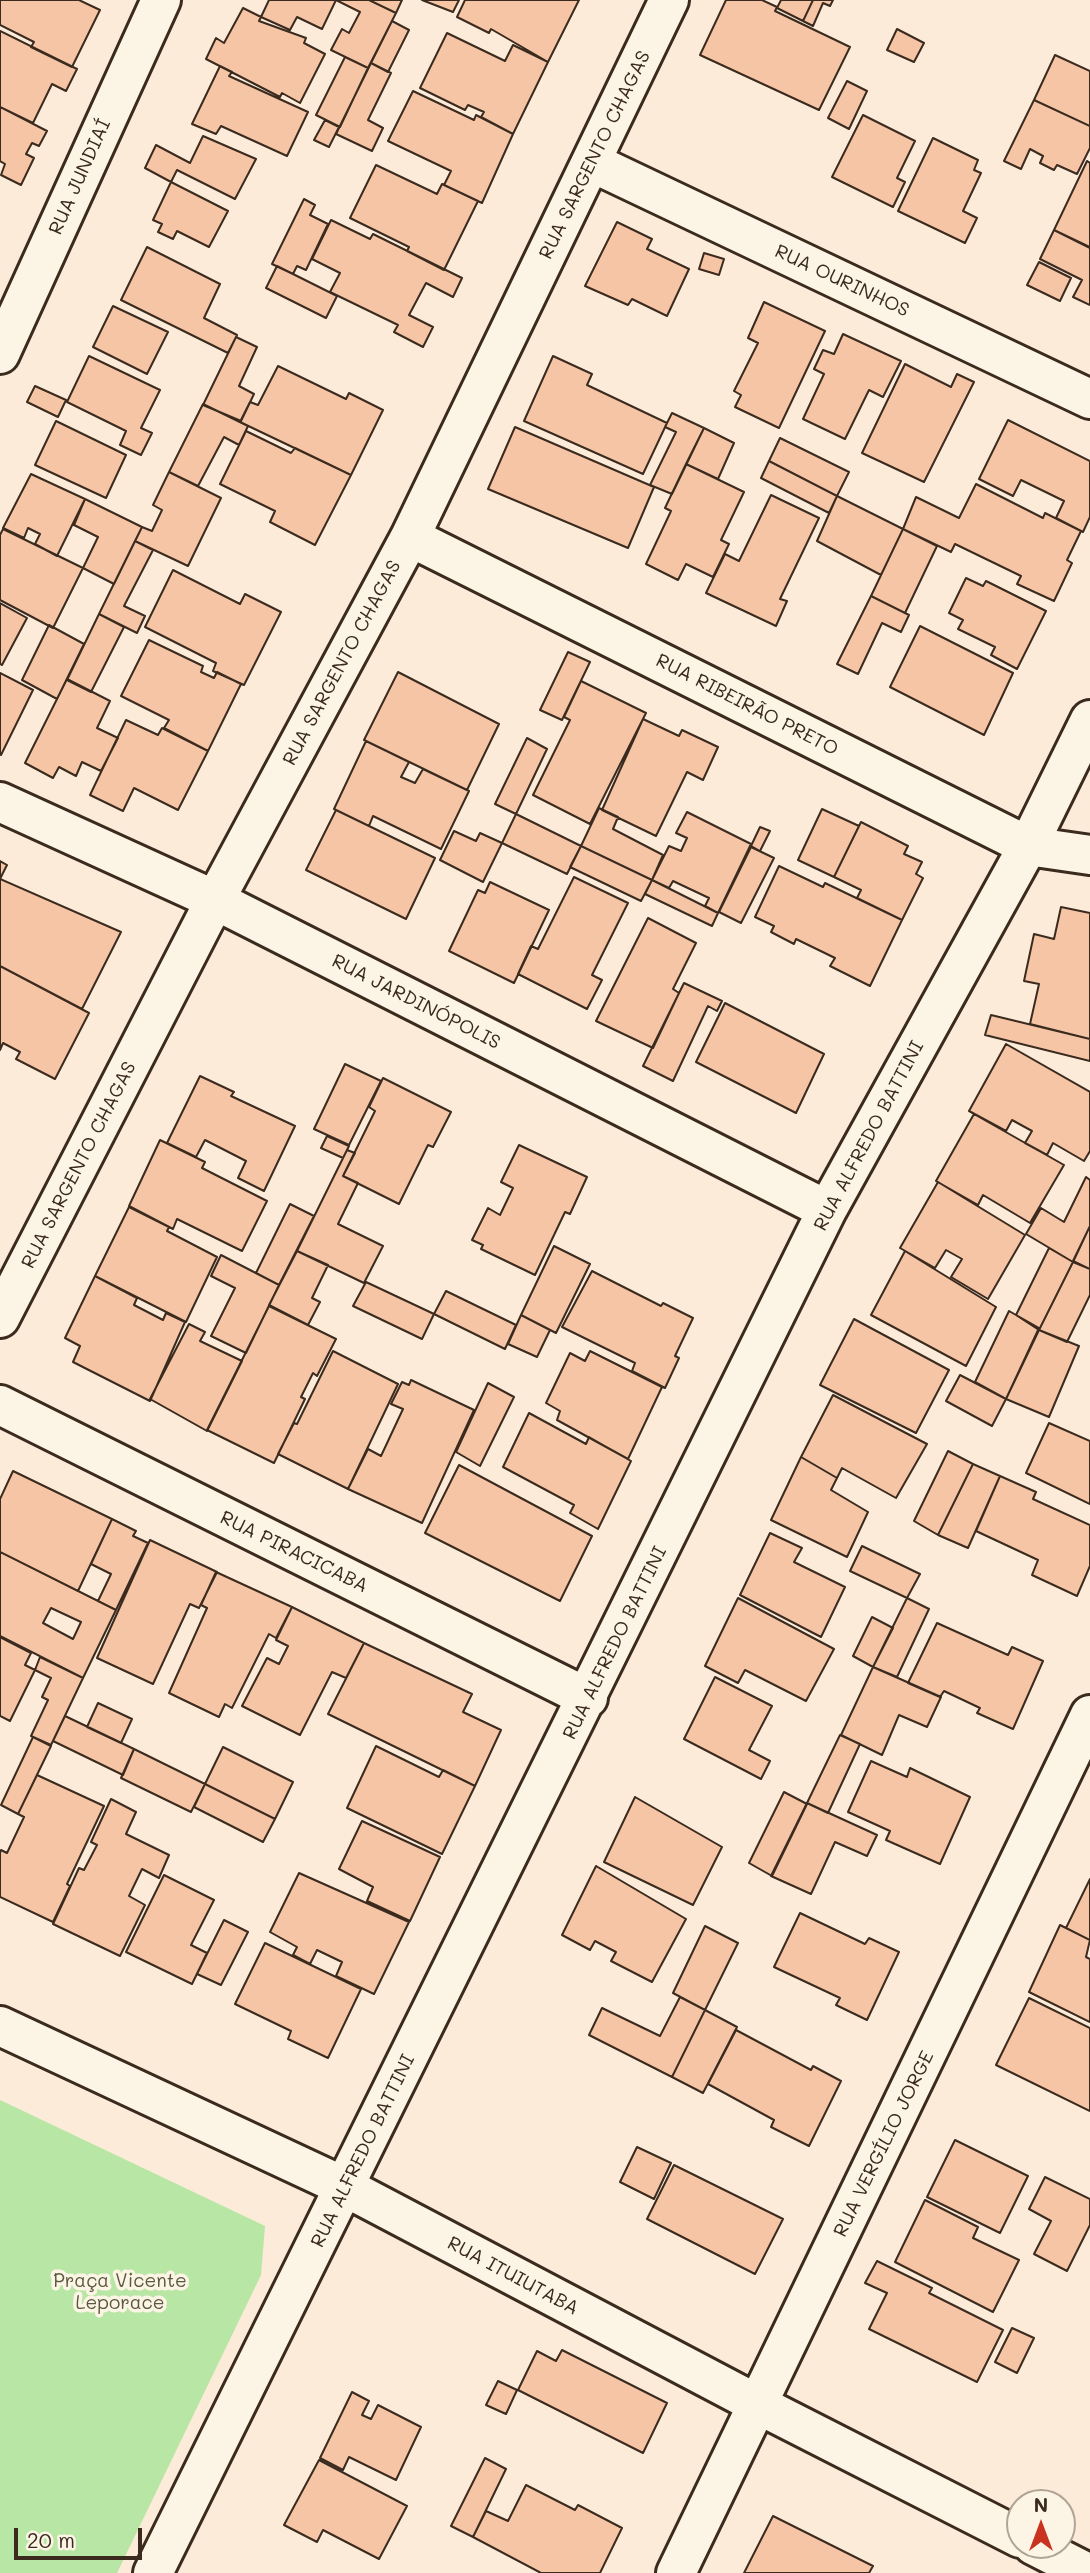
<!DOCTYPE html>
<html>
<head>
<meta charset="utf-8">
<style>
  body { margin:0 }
  #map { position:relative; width:1090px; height:2573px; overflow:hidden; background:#fbebd8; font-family:Mali,sans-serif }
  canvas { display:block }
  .north { position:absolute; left:1006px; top:2489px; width:70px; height:70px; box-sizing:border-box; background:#fcf5e5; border:2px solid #afa495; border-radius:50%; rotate:0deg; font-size:19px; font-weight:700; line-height:28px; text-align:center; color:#3b2a1e }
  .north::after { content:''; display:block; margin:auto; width:24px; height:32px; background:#c8321e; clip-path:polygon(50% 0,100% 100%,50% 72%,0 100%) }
  .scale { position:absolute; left:14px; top:2528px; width:128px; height:32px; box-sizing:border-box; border:4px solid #3b2a1e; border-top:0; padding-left:9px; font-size:21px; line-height:24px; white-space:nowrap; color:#3b2a1e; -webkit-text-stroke:5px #fcf5e5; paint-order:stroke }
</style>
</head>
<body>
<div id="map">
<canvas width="1090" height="2573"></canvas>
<div class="north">N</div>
<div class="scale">20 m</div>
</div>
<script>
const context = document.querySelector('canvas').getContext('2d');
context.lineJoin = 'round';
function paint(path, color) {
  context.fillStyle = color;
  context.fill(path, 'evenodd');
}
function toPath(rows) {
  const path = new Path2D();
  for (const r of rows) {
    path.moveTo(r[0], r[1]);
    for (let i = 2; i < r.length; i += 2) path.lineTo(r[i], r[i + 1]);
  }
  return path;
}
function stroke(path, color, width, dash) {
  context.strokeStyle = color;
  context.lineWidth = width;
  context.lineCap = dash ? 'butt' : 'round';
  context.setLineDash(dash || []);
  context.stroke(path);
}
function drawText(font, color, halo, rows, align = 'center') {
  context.font = font + ' Mali,sans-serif';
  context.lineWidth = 7;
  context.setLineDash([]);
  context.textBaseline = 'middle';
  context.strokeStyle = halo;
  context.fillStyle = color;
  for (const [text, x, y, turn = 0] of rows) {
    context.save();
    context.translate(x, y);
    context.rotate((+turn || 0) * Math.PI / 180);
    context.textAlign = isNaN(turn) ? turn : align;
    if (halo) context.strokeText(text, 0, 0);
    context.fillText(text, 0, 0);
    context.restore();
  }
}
const green = toPath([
  [0,2100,265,2226,261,2275,117,2573,0,2573]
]);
const building = toPath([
  [0,0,79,0,100,10,72,67,31,47,34,42,0,25,0,0],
  [269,0,336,0,322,29,297,17,290,30,261,17,269,0],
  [336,0,369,0,396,13,368,68,331,50,342,29,349,33,360,12,336,0],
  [369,0,402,0,396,13,369,0],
  [422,0,459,0,453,12,422,0],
  [465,0,579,0,548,62,491,29,489,33,457,17,465,0],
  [726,0,762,0,777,7,775,11,850,47,819,110,700,55,726,0],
  [781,0,813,0,803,21,777,8,781,0],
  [813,0,833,0,830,6,823,3,813,26,803,21,813,0],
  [243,8,261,17,259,21,306,38,304,43,325,54,300,103,282,93,280,97,206,59,216,38,224,43,243,8],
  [392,21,409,30,388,72,371,63,392,21],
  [897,29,924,43,914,62,887,50,897,29],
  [0,31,77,69,66,91,52,84,33,123,0,107,0,31],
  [447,33,505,61,513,45,548,62,513,134,481,117,484,112,468,105,465,110,420,88,447,33],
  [1055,55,1090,71,1090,126,1034,100,1055,55],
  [345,57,368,68,340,127,316,115,345,57],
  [371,63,391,73,368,120,383,128,372,151,336,134,371,63],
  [220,66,232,72,229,76,308,112,287,156,221,126,216,134,192,124,220,66],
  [847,81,867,91,849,129,828,118,847,81],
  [413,91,474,120,476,115,513,134,482,203,444,185,451,171,388,141,413,91],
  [1034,100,1090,126,1090,148,1077,174,1057,165,1054,170,1040,163,1043,156,1030,149,1021,169,1004,161,1034,100],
  [0,107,47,131,39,146,32,143,26,154,34,158,21,185,1,175,5,164,0,161,0,107],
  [863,115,915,141,897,178,905,182,893,207,832,177,863,115],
  [325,120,339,127,329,147,314,140,325,120],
  [203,136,256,159,235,199,177,170,171,182,145,168,156,145,190,163,203,136],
  [933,138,978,160,974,170,981,173,963,211,977,218,965,243,898,211,933,138],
  [1087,161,1090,163,1090,247,1054,230,1087,161],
  [376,165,437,194,442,184,478,201,444,270,407,251,409,247,350,218,376,165],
  [171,182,228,211,209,247,177,231,173,239,158,232,162,224,153,220,171,182],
  [304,199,315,205,310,215,328,224,306,270,297,266,293,274,272,264,304,199],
  [331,220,370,239,373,234,462,278,453,297,426,283,409,315,433,327,423,347,394,332,398,325,330,292,340,273,312,259,331,220],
  [617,222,652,239,647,249,689,269,667,316,632,299,628,305,585,286,617,222],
  [1054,230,1090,248,1090,305,1073,297,1082,280,1040,259,1054,230],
  [147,247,220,284,204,318,237,335,228,353,121,300,147,247],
  [704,253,724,259,719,275,699,269,704,253],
  [1039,262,1071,278,1060,301,1027,285,1039,262],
  [277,266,337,296,326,318,266,288,277,266],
  [764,302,825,331,779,428,735,407,741,395,734,391,758,343,748,338,764,302],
  [113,306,168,332,147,374,93,347,113,306],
  [843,334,901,361,883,397,869,390,845,439,803,419,824,374,814,369,823,350,834,354,843,334],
  [236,337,257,347,239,386,254,394,241,421,203,405,236,337],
  [89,356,160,390,141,428,152,433,141,455,120,445,126,431,67,402,89,356],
  [553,356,592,374,587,385,667,423,643,474,524,421,553,356],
  [905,364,951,387,957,374,974,382,924,482,862,453,905,364],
  [278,366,346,399,349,393,383,410,351,475,240,422,250,402,258,405,278,366],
  [35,386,66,400,58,417,27,402,35,386],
  [203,404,248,426,239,445,224,437,198,486,169,472,203,404],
  [672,413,704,428,672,494,650,485,676,432,665,427,672,413],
  [1008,420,1090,461,1090,517,1083,532,1056,518,1064,501,1021,480,1013,496,979,479,1008,420],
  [56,421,126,455,106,498,35,465,56,421],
  [515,427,654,487,628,548,488,489,515,427],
  [704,428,734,443,718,479,686,464,704,428],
  [246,431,291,453,295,448,351,475,315,545,270,522,275,511,220,484,246,431],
  [780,438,849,472,837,496,769,461,780,438],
  [769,461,837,496,829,513,761,478,769,461],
  [686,464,744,492,721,540,729,544,713,577,686,564,678,580,646,564,671,511,665,508,686,464],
  [169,472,221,498,188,566,135,541,142,527,152,531,162,510,153,505,169,472],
  [31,474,85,499,57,556,35,544,40,534,28,528,24,538,3,528,31,474],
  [976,484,1043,518,1045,513,1081,531,1067,560,1072,563,1054,601,1017,584,1021,576,955,544,951,552,903,529,916,497,959,518,976,484],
  [771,495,819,518,780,599,787,601,776,626,706,593,725,554,739,561,771,495],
  [837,496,903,529,881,575,817,541,837,496],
  [85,499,142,527,114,584,83,568,98,537,74,525,85,499],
  [3,529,83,568,53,628,0,600,0,535,3,529],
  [903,529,937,546,905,613,871,596,903,529],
  [135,541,153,550,124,606,145,616,137,633,99,614,135,541],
  [173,570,240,604,245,594,281,612,244,685,213,671,216,663,145,627,173,570],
  [966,578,983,586,986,581,1046,611,1017,669,991,655,995,647,958,629,963,620,949,613,966,578],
  [871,596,909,615,901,632,882,623,858,674,837,664,871,596],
  [0,603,27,618,2,665,0,664,0,603],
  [99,614,124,627,91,692,67,680,99,614],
  [49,625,84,644,57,699,22,680,49,625],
  [920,626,1013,673,984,735,890,687,920,626],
  [149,640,203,666,201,672,214,678,217,672,241,684,208,751,164,728,169,720,121,696,149,640],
  [568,652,590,662,562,720,540,710,568,652],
  [398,672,499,724,467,790,364,740,398,672],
  [0,673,33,690,1,755,0,754,0,673],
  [67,679,110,701,97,728,118,738,101,771,82,762,76,776,59,767,53,778,25,763,67,679],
  [581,681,646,713,590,824,533,795,570,720,564,717,581,681],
  [643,719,679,736,682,730,718,747,703,780,687,772,656,836,602,810,643,719],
  [126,720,158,735,162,728,208,751,178,810,134,788,123,811,90,795,126,720],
  [527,738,547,749,516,814,495,804,527,738],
  [366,741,409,762,401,777,415,783,423,769,469,791,441,849,373,816,369,826,334,809,366,741],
  [599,808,618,817,613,829,663,855,652,880,581,846,599,808],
  [822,809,859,826,834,877,798,860,822,809],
  [336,810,435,858,406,919,306,870,336,810],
  [687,812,751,844,718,913,705,906,709,898,673,881,669,888,652,880,669,846,681,851,687,838,676,833,687,812],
  [516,814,581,846,567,874,502,843,516,814],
  [861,822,908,846,904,854,922,862,916,874,923,878,902,920,857,898,861,890,834,877,861,822],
  [760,827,770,831,760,851,751,846,760,827],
  [454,831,476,841,480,833,502,843,483,882,440,860,454,831],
  [581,846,652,880,641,901,570,867,581,846],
  [751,847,774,858,741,923,719,912,751,847],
  [0,861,7,865,0,879,121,932,82,1009,0,966,0,861],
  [779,866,823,887,825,883,902,920,870,986,830,966,835,958,796,939,794,944,771,932,774,926,755,917,779,866],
  [574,877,628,903,592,975,602,980,587,1009,518,974,531,946,538,949,574,877],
  [652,880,718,913,712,926,645,894,652,880],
  [490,882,549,910,514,983,449,951,478,890,485,893,490,882],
  [1061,907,1090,913,1090,1039,1030,1024,1039,984,1024,981,1034,934,1054,939,1061,907],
  [648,918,696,943,673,989,679,993,653,1048,596,1021,648,918],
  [0,966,89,1013,55,1079,16,1059,20,1052,3,1043,0,1050,0,966],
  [684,983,722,1001,717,1011,708,1006,673,1081,643,1066,684,983],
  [725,1003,824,1054,796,1113,696,1062,725,1003],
  [991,1015,1090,1039,1090,1061,985,1035,991,1015],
  [1006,1044,1090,1092,1090,1151,1084,1161,1053,1143,1047,1155,1025,1143,1032,1131,1012,1120,1006,1131,969,1111,1006,1044],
  [345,1064,381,1081,349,1145,314,1129,345,1064],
  [200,1076,234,1092,231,1096,295,1126,264,1191,238,1178,246,1161,205,1140,196,1157,167,1143,200,1076],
  [383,1078,451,1112,433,1147,428,1145,399,1204,343,1176,375,1111,369,1107,383,1078],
  [974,1114,1064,1165,1030,1223,983,1195,978,1205,936,1181,974,1114],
  [327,1136,349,1146,343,1158,321,1148,327,1136],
  [160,1140,205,1162,202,1168,267,1201,242,1251,177,1219,173,1229,129,1206,160,1140],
  [519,1145,587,1177,570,1214,565,1212,535,1275,481,1249,483,1245,472,1240,488,1208,500,1215,513,1188,501,1182,519,1145],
  [347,1150,355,1153,343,1176,358,1183,338,1224,383,1246,364,1283,297,1251,347,1150],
  [1086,1177,1090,1180,1090,1226,1073,1262,1026,1234,1041,1208,1064,1222,1086,1177],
  [938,1182,1025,1235,988,1299,951,1277,962,1259,946,1250,935,1268,900,1248,938,1182],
  [290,1204,314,1216,279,1285,256,1273,290,1204],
  [129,1207,169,1227,167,1231,217,1257,186,1322,95,1276,129,1207],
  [1090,1226,1090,1269,1073,1261,1090,1226],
  [554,1246,590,1264,556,1333,521,1315,554,1246],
  [1049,1248,1073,1262,1039,1330,1016,1315,1049,1248],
  [297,1251,328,1265,312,1298,320,1302,308,1325,269,1305,297,1251],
  [905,1251,996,1307,966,1366,871,1315,905,1251],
  [221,1255,279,1285,246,1353,211,1336,235,1288,211,1276,221,1255],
  [1073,1262,1090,1269,1090,1295,1067,1342,1039,1330,1073,1262],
  [592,1271,661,1306,663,1303,693,1318,675,1356,679,1358,665,1388,632,1371,635,1363,562,1327,592,1271],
  [95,1276,137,1298,134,1305,163,1320,166,1313,185,1322,150,1401,73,1362,80,1346,65,1338,95,1276],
  [366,1282,434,1314,422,1339,353,1306,366,1282],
  [446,1291,516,1325,505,1349,434,1314,446,1291],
  [269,1306,336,1339,317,1376,313,1373,301,1397,305,1399,274,1463,207,1430,269,1306],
  [1009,1311,1039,1328,1006,1399,975,1382,1009,1311],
  [521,1315,550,1330,537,1357,508,1344,521,1315],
  [854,1319,949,1370,916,1433,820,1385,854,1319],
  [189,1324,205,1332,200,1341,242,1361,207,1431,150,1399,189,1324],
  [1039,1330,1079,1346,1049,1417,1006,1399,1039,1330],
  [333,1351,398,1384,348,1489,278,1454,294,1423,297,1424,333,1351],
  [590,1351,662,1387,628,1459,557,1420,560,1411,546,1403,570,1353,585,1361,590,1351],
  [960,1375,1006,1399,992,1426,946,1401,960,1375],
  [411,1380,474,1410,422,1523,348,1489,368,1449,381,1456,403,1409,391,1404,402,1382,409,1385,411,1380],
  [488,1383,514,1397,480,1466,456,1452,488,1383],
  [833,1395,927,1444,896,1498,842,1468,837,1478,801,1457,833,1395],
  [529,1413,586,1444,589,1437,631,1461,598,1529,570,1513,574,1505,503,1467,529,1413],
  [1049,1423,1090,1441,1090,1504,1026,1473,1049,1423],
  [948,1451,973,1464,938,1535,914,1521,948,1451],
  [801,1457,837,1478,831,1490,868,1512,847,1557,771,1520,801,1457],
  [973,1464,1000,1476,968,1548,938,1535,973,1464],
  [459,1465,592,1536,560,1601,425,1533,459,1465],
  [13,1471,112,1519,78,1591,0,1552,0,1499,13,1471],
  [1000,1476,1036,1492,1033,1499,1090,1525,1090,1566,1077,1596,1032,1575,1038,1560,976,1531,1000,1476],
  [112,1519,136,1531,133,1536,148,1543,116,1610,98,1601,111,1574,91,1564,112,1519],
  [770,1533,802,1548,794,1562,845,1587,821,1637,740,1595,770,1533],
  [150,1540,217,1572,199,1608,190,1604,153,1684,97,1658,150,1540],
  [862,1546,920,1574,907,1598,850,1571,862,1546],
  [0,1552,116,1610,83,1678,0,1636,0,1552],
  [216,1572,292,1607,276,1638,269,1634,232,1708,225,1704,219,1717,169,1693,207,1608,201,1605,216,1572],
  [738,1598,834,1649,806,1701,745,1670,738,1683,705,1666,738,1598],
  [907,1598,929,1609,897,1677,873,1667,907,1598],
  [292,1607,364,1643,346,1678,332,1672,300,1735,242,1706,267,1658,279,1664,288,1646,276,1640,292,1607],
  [51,1608,81,1622,73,1639,43,1623,51,1608],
  [872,1617,893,1628,873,1667,853,1656,872,1617],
  [937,1623,1008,1655,1012,1647,1043,1661,1013,1729,977,1713,980,1708,944,1691,940,1697,908,1683,937,1623],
  [0,1637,31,1653,25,1665,35,1670,10,1721,0,1716,0,1637],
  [364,1643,472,1694,463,1712,501,1730,475,1786,328,1714,364,1643],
  [40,1657,83,1678,51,1745,31,1736,48,1700,42,1697,51,1678,35,1670,40,1657],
  [873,1667,941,1697,927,1727,899,1715,882,1755,841,1735,873,1667],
  [715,1677,772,1706,749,1750,770,1761,761,1779,684,1739,715,1677],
  [98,1703,132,1719,121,1743,87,1727,98,1703],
  [65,1716,134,1749,123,1775,53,1741,65,1716],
  [840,1735,860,1744,828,1813,807,1803,840,1735],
  [33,1737,51,1746,18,1814,1,1805,33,1737],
  [376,1746,439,1777,443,1770,475,1786,442,1854,347,1808,376,1746],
  [223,1747,293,1782,275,1819,205,1784,223,1747],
  [134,1749,205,1784,191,1812,121,1778,134,1749],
  [871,1761,907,1777,910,1768,970,1797,940,1864,886,1840,890,1831,848,1812,871,1761],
  [37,1775,104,1806,67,1884,70,1886,53,1922,0,1897,0,1853,1,1850,7,1853,24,1817,18,1814,37,1775],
  [205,1784,275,1819,263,1842,194,1807,205,1784],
  [784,1792,807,1804,772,1876,749,1863,784,1792],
  [635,1797,722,1847,693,1905,604,1862,635,1797],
  [111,1799,136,1812,126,1834,169,1855,159,1878,142,1869,129,1896,145,1905,120,1956,53,1924,79,1868,84,1870,97,1845,91,1842,111,1799],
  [807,1803,877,1835,867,1856,835,1842,811,1894,771,1876,807,1803],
  [362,1821,440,1857,410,1921,367,1901,373,1887,339,1869,362,1821],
  [596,1866,686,1919,652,1982,611,1961,616,1952,595,1941,590,1950,562,1935,596,1866],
  [299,1873,409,1922,374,1994,336,1976,342,1962,317,1950,310,1964,293,1955,297,1947,270,1932,299,1873],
  [164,1875,214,1900,191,1945,207,1953,192,1984,126,1952,164,1875],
  [1090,1879,1090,1940,1066,1928,1090,1879],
  [800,1913,865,1944,869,1938,899,1952,867,2020,836,2005,840,1998,774,1967,800,1913],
  [224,1920,248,1932,221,1985,197,1974,224,1920],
  [1060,1925,1090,1940,1086,1957,1090,1959,1090,2022,1029,1992,1060,1925],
  [705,1926,738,1943,705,2010,673,1993,705,1926],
  [265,1943,361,1989,328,2058,288,2039,291,2031,235,2004,265,1943],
  [680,1997,705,2010,672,2077,589,2035,602,2008,660,2036,680,1997],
  [1029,1998,1090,2028,1090,2111,996,2065,1029,1998],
  [705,2010,737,2027,703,2093,672,2077,705,2010],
  [736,2030,811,2070,813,2066,841,2081,809,2146,771,2127,774,2120,708,2084,736,2030],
  [955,2140,1028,2176,1000,2233,927,2197,955,2140],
  [637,2147,671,2163,654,2199,620,2182,637,2147],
  [674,2165,783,2219,755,2274,647,2219,674,2165],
  [1045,2177,1090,2199,1090,2225,1067,2271,1034,2254,1051,2221,1029,2209,1045,2177],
  [925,2200,978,2227,973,2238,1019,2260,993,2312,895,2262,925,2200],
  [877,2261,932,2288,929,2293,1003,2330,977,2382,869,2329,887,2293,865,2283,877,2261],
  [1012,2328,1034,2338,1017,2373,995,2362,1012,2328],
  [562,2350,667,2403,643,2453,518,2390,537,2351,556,2361,562,2350],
  [498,2381,517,2390,506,2414,486,2405,498,2381],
  [352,2392,369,2401,362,2415,371,2419,378,2405,421,2427,396,2480,349,2457,343,2470,320,2458,352,2392],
  [485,2458,506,2469,473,2537,451,2526,485,2458],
  [319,2460,407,2506,379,2559,323,2530,317,2542,284,2525,319,2460],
  [526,2485,575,2510,578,2505,622,2528,600,2573,541,2573,473,2537,486,2511,508,2521,526,2485],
  [773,2516,873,2566,869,2573,744,2573,773,2516]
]);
const minor = toPath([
  [593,163,1090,399],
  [0,354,161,0],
  [410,537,1028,846,1090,855],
  [0,802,215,900,827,1210],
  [0,1318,215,900,410,537,669,0],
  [0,1405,588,1698],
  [0,2026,345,2187,759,2405,1020,2538],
  [1033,2545,1088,2573],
  [153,2573,827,1210,1028,846,1090,720],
  [676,2573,1090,1715]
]);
const streetNames = [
  ["RUA SARGENTO CHAGAS",595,155,-64],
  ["RUA JUNDIAÍ",80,177,-66],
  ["RUA OURINHOS",842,281,25],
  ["RUA SARGENTO CHAGAS",342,663,-62],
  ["RUA RIBEIRÃO PRETO",747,705,27],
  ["RUA JARDINÓPOLIS",416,1002,27],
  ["RUA ALFREDO BATTINI",869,1136,-62],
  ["RUA SARGENTO CHAGAS",79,1165,-63],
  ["RUA PIRACICABA",294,1552,26],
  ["RUA ALFREDO BATTINI",615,1643,-64],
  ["RUA VERGÍLIO JORGE",884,2144,-64],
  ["RUA ALFREDO BATTINI",363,2151,-64],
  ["RUA ITUIUTABA",513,2276,28]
];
const parkNames = [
  ["Praça Vicente",120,2281],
  ["Leporace",120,2303]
];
paint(green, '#b7e6a5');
paint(building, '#f5c5a5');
stroke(building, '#3b2a1e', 2);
stroke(minor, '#3b2a1e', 44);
stroke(minor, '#fcf5e5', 38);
drawText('19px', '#3b2a1e', '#fcf5e5', streetNames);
drawText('19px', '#5a5940', '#fcf5e5', parkNames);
</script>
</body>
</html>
